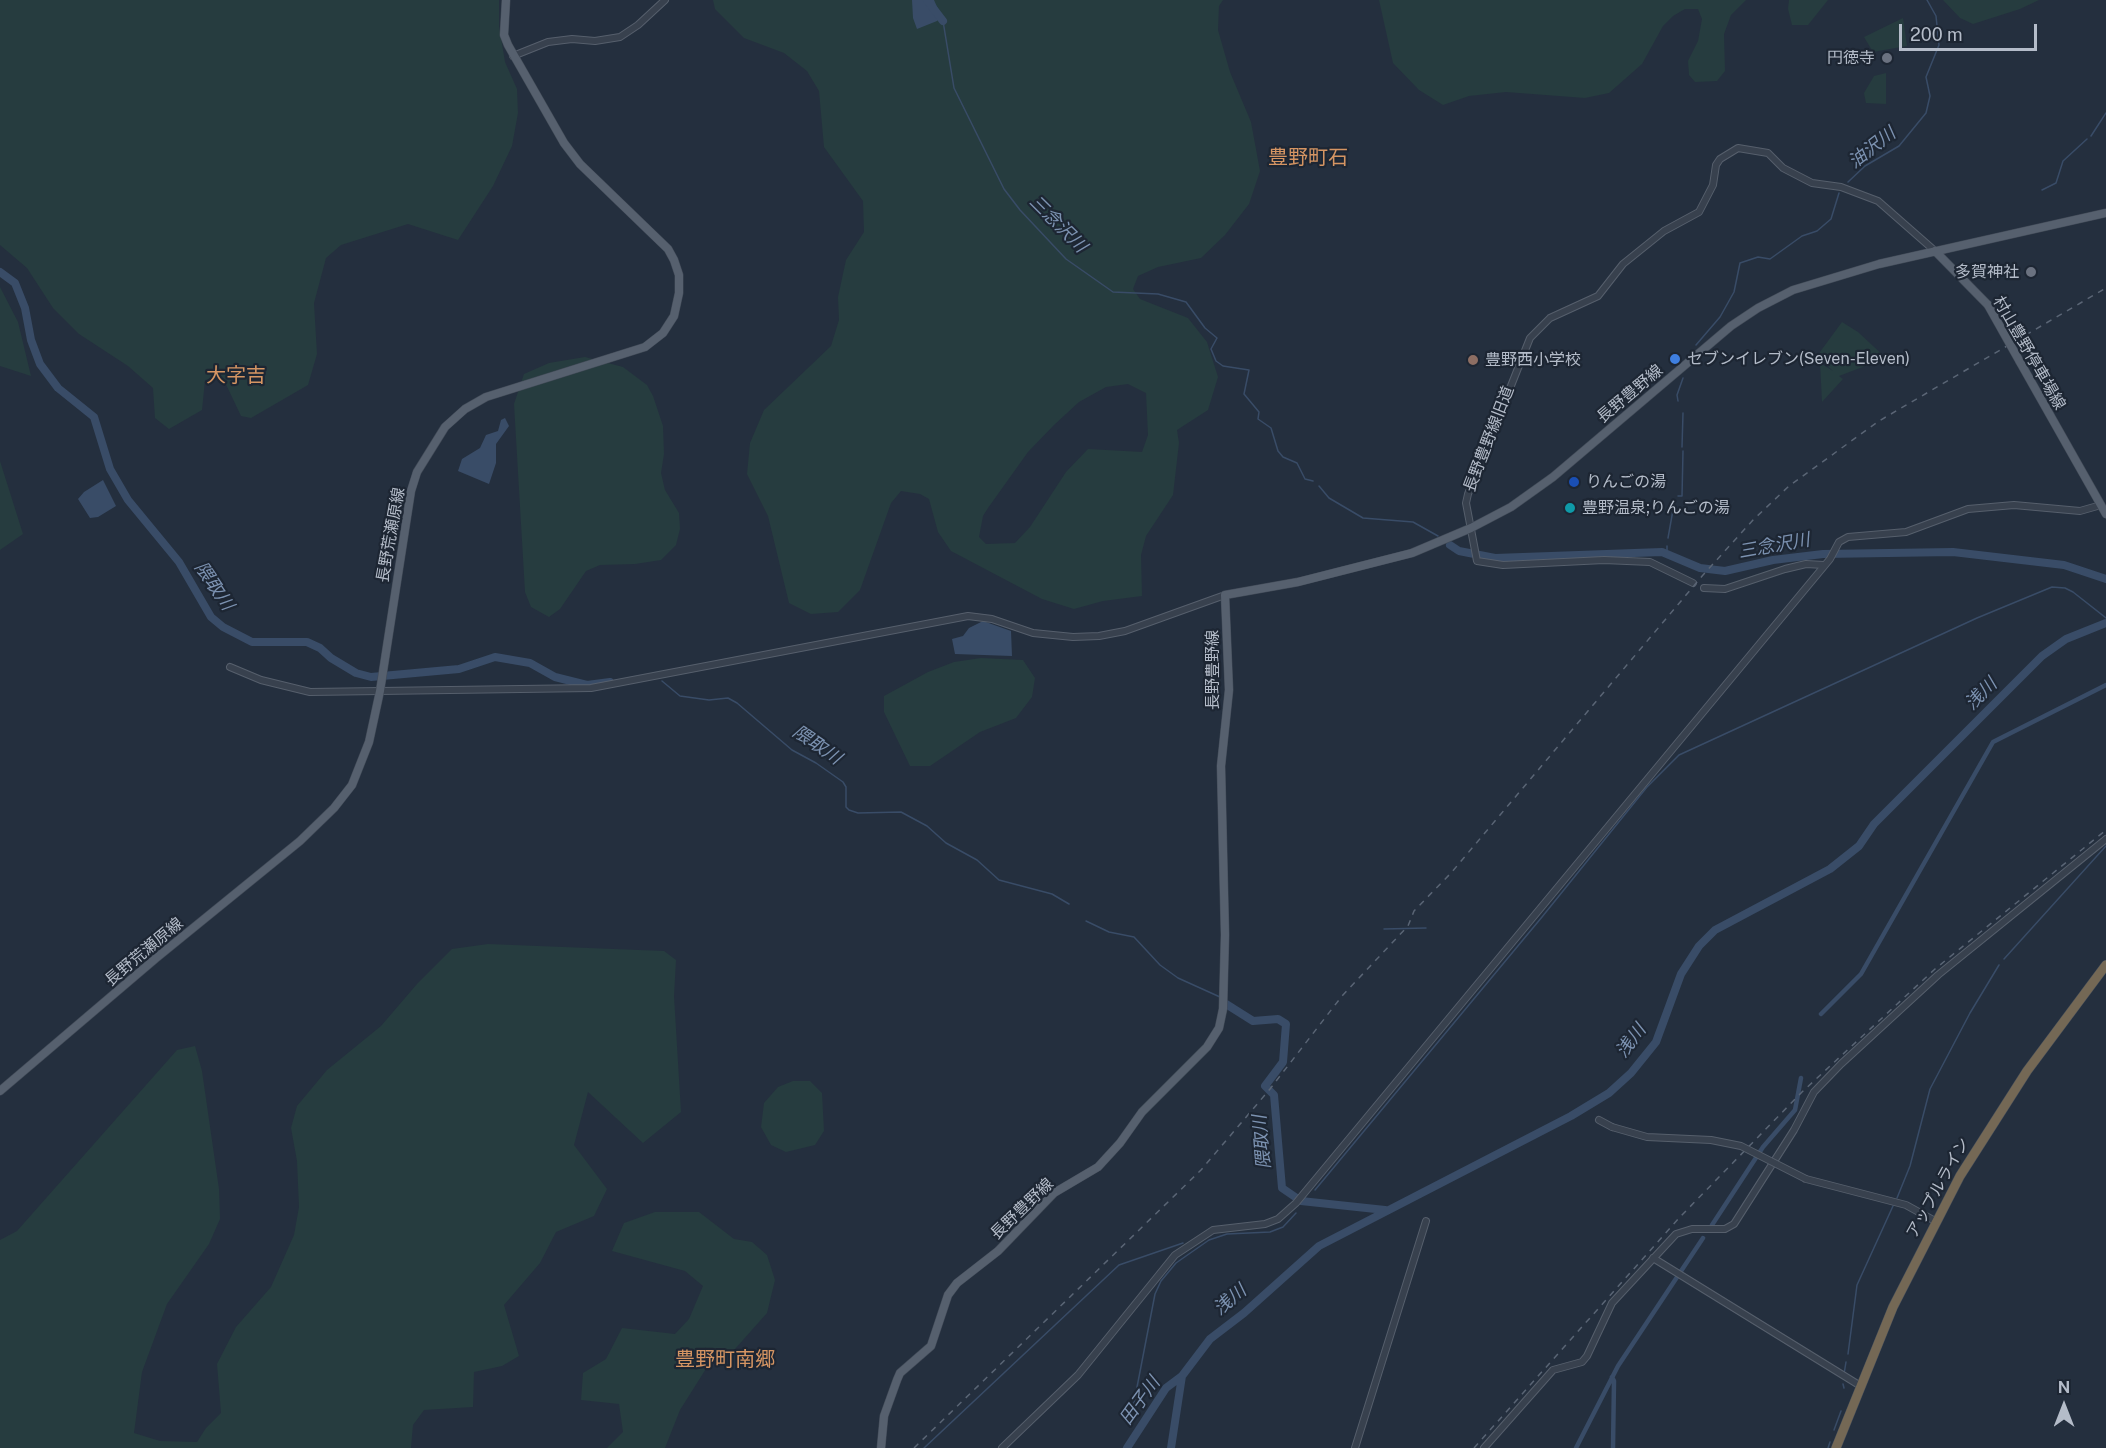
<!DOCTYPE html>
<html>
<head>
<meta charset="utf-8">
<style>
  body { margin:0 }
  #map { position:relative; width:2106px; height:1448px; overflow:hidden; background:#242f3e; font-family:"Public Sans",sans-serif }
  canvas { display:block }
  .north { position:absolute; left:2034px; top:1376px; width:60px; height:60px; -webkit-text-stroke:4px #1d2633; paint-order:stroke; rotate:0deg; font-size:16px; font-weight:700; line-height:24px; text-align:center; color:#b4bcc9 }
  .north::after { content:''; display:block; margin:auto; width:21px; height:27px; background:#b4bcc9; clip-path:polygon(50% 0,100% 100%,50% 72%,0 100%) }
  .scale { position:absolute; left:1899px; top:24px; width:138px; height:27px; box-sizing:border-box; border:3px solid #b4bcc9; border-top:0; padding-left:8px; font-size:18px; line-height:21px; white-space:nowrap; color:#b4bcc9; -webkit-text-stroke:4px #1d2633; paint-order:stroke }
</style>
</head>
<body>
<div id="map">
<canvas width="2106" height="1448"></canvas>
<div class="north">N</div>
<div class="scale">200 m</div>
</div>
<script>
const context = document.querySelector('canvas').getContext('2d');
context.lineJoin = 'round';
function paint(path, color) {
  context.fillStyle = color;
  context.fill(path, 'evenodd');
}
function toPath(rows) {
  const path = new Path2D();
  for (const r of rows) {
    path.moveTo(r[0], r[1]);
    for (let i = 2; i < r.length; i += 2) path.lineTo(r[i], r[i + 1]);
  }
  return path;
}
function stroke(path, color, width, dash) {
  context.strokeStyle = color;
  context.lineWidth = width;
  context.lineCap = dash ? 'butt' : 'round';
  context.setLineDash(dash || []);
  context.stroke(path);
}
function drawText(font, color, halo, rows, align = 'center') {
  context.font = font + ' "Public Sans","Noto Sans JP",sans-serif';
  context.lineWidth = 4.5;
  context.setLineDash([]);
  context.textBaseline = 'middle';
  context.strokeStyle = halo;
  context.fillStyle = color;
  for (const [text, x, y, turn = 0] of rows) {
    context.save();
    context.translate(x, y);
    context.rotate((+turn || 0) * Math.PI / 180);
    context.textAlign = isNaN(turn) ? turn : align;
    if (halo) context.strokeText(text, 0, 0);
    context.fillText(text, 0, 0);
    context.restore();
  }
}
const green = toPath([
  [0,0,499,0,499,26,505,62,517,89,518,113,512,146,493,186,458,240,408,224,341,245,326,258,314,303,317,354,308,385,251,418,241,416,223,378,205,380,202,410,169,429,155,418,153,388,128,366,79,334,53,308,27,268,0,245],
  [713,0,1223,0,1219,6,1218,30,1230,72,1251,122,1260,171,1249,204,1225,235,1201,258,1158,267,1138,276,1133,289,1140,299,1188,318,1207,342,1218,377,1208,410,1177,430,1179,443,1173,495,1146,536,1141,555,1142,596,1103,601,1074,609,1042,599,951,551,938,532,929,499,920,494,901,491,891,503,860,590,838,612,811,614,789,603,768,516,747,474,750,443,764,410,831,346,839,320,838,297,846,260,864,232,863,201,824,147,819,91,807,71,784,53,744,38,715,9],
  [1128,384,1146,393,1148,435,1142,452,1088,449,1066,472,1030,527,1015,543,986,544,979,537,983,516,988,508,1028,452,1054,425,1079,402,1106,387],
  [1379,0,1746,0,1731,15,1724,34,1725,71,1717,81,1695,82,1689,75,1688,61,1698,41,1702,19,1698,9,1685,9,1673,16,1663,26,1642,64,1609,93,1585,98,1506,92,1469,96,1443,105,1419,90,1393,63],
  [1789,0,1828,0,1808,25,1792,25,1788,9],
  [1943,0,2039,0,2020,9,1973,24,1960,18],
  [1903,18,1907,46,1873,52,1864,37],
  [1886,73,1886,104,1866,103,1864,93,1874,76],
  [0,287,18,322,31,376,0,366],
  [1842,322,1858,332,1886,358,1839,376,1843,379,1822,402,1820,363,1833,371,1817,356],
  [585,357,623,367,647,385,653,396,663,426,664,454,661,473,665,490,679,513,680,529,676,545,661,560,635,564,600,565,586,571,560,609,549,617,531,607,525,592,514,404,524,374,549,363],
  [0,461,23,534,0,550],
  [981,658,1023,660,1035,678,1032,697,1016,718,980,732,930,766,910,766,884,712,884,696,928,672,954,662],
  [488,944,664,951,676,960,674,996,681,1112,643,1143,588,1092,574,1145,607,1189,594,1216,556,1232,540,1263,504,1305,519,1356,502,1366,474,1372,473,1407,424,1410,413,1425,411,1448,0,1448,0,1240,17,1231,177,1050,195,1046,202,1071,219,1189,220,1219,209,1244,167,1304,142,1372,134,1433,160,1441,197,1442,206,1428,221,1413,217,1364,236,1327,271,1287,294,1235,299,1207,297,1161,291,1128,297,1106,327,1070,381,1026,417,984,452,949],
  [793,1081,810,1081,822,1093,824,1131,815,1145,786,1152,771,1145,761,1127,764,1103,778,1087],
  [655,1212,699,1212,734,1239,752,1242,767,1255,775,1280,767,1313,735,1349,709,1364,680,1410,665,1448,607,1448,623,1432,619,1404,581,1400,583,1373,606,1359,622,1328,675,1334,689,1319,703,1286,685,1271,612,1251,624,1223]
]);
const water = toPath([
  [912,0,934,0,941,16,937,21,917,29,913,18],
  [505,418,509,426,496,444,496,463,489,484,458,471,462,459,480,448,486,435,498,431,501,420],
  [103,480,116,506,98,517,90,518,78,499,84,492],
  [983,621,1011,631,1012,656,955,654,952,639,963,636,969,628]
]);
const stream = toPath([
  [943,21,954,88,1004,189,1020,210,1066,259,1113,292,1158,294,1186,302,1205,328,1217,338,1211,349,1216,361,1223,366,1249,370,1244,394,1259,412,1258,419,1271,428,1278,451,1283,457,1297,463,1305,479,1313,481],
  [2091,136,2106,113],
  [1848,182,1865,166,1899,146,1926,113,1930,96,1926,77,1939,45,1936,16,1927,0],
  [2042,190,2056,183,2063,161,2087,139],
  [1696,345,1720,317,1734,292,1740,263,1758,257,1770,259,1802,236,1817,231,1831,219,1839,193],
  [1678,401,1677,395,1683,378],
  [1682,447,1683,413],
  [1319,486,1329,498,1363,518,1413,522,1438,536],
  [1678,496,1682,496,1683,451],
  [1668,538,1673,510],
  [1667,553,1667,546],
  [662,681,680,696,709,700,728,698,737,703,792,750,816,763,843,782,846,787,846,807,849,810,858,813,901,812,927,826,946,843,977,860,999,880,1052,894,1069,904],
  [1086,921,1109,932,1134,937,1160,965,1178,978,1220,997],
  [1384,929,1426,928],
  [2004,959,2106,846],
  [1315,1190,1542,917,1647,787,1679,755,1977,618,2052,587,2065,588,2073,592,2106,618],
  [1897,1198,1910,1166,1930,1089,1970,1013,1999,965],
  [1848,1354,1857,1285,1893,1206],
  [1844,1374,1846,1362],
  [1843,1384,1844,1388],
  [1132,1413,1155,1294,1161,1281,1176,1263,1209,1240,1227,1234,1270,1232,1283,1227,1296,1213],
  [1834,1430,1841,1411],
  [924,1448,1119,1265,1183,1243],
  [1828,1448,1830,1442]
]);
const canal = toPath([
  [1821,1014,1861,974,1993,742,2106,685],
  [1712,1225,1763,1147,1795,1110,1801,1078],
  [1612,1377,1614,1381,1613,1448],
  [1576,1448,1618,1366,1703,1238]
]);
const river = toPath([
  [927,0,943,21],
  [0,272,15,283,25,308,31,340,40,364,58,388,94,417,110,469,128,500,179,562,211,617,223,627,252,642,307,642,320,648,331,658,356,673,371,677,459,669,495,657,530,663,555,677,587,685,610,682],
  [1450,545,1459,551,1495,558,1662,552,1700,568,1725,571,1773,560,1823,554,1953,552,2064,565,2106,579],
  [1226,1004,1253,1021,1278,1019,1286,1024,1283,1062,1265,1086,1274,1095,1282,1188,1301,1201,1385,1210],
  [1127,1448,1166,1388,1182,1376],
  [1171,1448,1182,1376,1210,1339,1244,1313,1319,1246,1571,1116,1609,1093,1631,1073,1656,1042,1681,974,1699,946,1715,930,1830,869,1859,846,1874,824,2042,656,2066,639,2106,623]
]);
const minor = toPath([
  [513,56,548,42,572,39,595,41,620,37,638,25,665,0],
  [1693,583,1650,562,1604,560,1503,565,1477,561,1466,503,1468,494,1530,338,1550,318,1598,296,1623,264,1664,231,1699,212,1713,185,1716,165,1720,159,1738,148,1768,153,1783,168,1812,183,1841,187,1878,201,1935,251],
  [1704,588,1725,589,1785,569,1806,564,1824,565],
  [230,667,261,680,310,692,591,688,968,616,992,619,1033,633,1073,637,1099,636,1125,631,1225,595],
  [1599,1120,1612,1127],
  [1806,1179,1906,1205,1935,1221],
  [1653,1258,1859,1385],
  [1002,1448,1078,1375,1175,1255,1213,1230,1265,1224,1278,1219,1296,1203,1830,559,1839,542,1848,537,1906,532,1968,509,2014,505,2080,511,2101,505],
  [1355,1448,1426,1221],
  [1484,1448,1553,1370,1582,1362,1587,1356,1612,1303,1676,1234,1692,1229,1725,1229,1734,1224,1794,1130,1814,1092,1841,1064,1938,975,2106,839]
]);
const major = toPath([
  [1935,251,1988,305],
  [2020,362,2106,514],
  [0,1091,155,959,300,841,334,808,352,785,369,742,380,691,411,491,417,472,445,427,465,409,486,397,645,347,663,333,674,316,679,293,679,275,674,260,668,249,580,164,564,143,508,45,504,35,506,0],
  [881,1448,884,1416,897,1380,900,1373,931,1346,948,1295,957,1283,998,1251,1054,1193,1098,1167,1120,1143,1142,1112,1207,1047,1219,1028,1223,1009,1225,935,1221,766,1229,690,1225,595,1298,582,1412,553,1471,528,1511,507,1553,477,1731,326,1758,308,1793,290,1879,264,2106,213]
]);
const highway = toPath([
  [1836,1448,1893,1307,1960,1176,2027,1071,2106,965]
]);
const rail = toPath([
  [914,1448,1201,1170,1270,1089,1342,996,1408,926,1414,911,1451,873,1703,575,1753,520,1789,486,1879,421,2106,288],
  [1474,1448,1680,1217,1802,1092,1935,969,2106,830]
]);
const minorBridge = toPath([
  [1612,1127,1647,1137,1711,1140,1741,1146,1806,1179]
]);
const majorBridge = toPath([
  [1988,305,2020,362]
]);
const markers = [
  [1887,58,6,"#6b7280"],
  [2031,272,6,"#6b7280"],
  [1675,359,6,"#3f7fe0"],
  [1473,360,6,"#8d6e63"],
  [1574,482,6,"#1a4fb4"],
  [1570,508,6,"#0f9aa8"]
];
const poiNames = [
  ["円徳寺",1875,58,"right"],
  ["多賀神社",2019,272,"right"],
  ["セブンイレブン(Seven-Eleven)",1687,359],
  ["豊野西小学校",1485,360],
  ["りんごの湯",1586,482],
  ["豊野温泉;りんごの湯",1582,508]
];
const streetNames = [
  ["村山豊野停車場線",2029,353,60],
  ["長野豊野線",1630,394,-40],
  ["長野豊野線旧道",1489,439,-69],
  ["長野荒瀬原線",391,535,-80],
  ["長野豊野線",1213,670,-90],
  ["長野荒瀬原線",144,952,-40],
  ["アップルライン",1938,1188,-61],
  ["長野豊野線",1022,1209,-44]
];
const waterNames = [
  ["油沢川",1872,148,-38],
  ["三念沢川",1058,224,45],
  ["三念沢川",1774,546,-10],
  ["隈取川",214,586,56],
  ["浅川",1981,694,-45],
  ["隈取川",817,745,34],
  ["浅川",1631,1041,-53],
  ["隈取川",1262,1142,-95],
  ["浅川",1230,1300,-40],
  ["田子川",1140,1401,-54]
];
const quarterNames = [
  ["豊野町石",1308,158],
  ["大字吉",236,376],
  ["豊野町南郷",725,1360]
];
paint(green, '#263c3f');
paint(water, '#394c67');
stroke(stream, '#394c67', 1.5);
stroke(canal, '#394c67', 4.5);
stroke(river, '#394c67', 8);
stroke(minor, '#565f6c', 8);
stroke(major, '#414a57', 9);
stroke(highway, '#434c59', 10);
stroke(minor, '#38414e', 6);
stroke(major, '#56606e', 8);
stroke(highway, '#746855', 9);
stroke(rail, '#5a6575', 1.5, [6, 6]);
stroke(minorBridge, '#565f6c', 8, []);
stroke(majorBridge, '#414a57', 9, []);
stroke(minorBridge, '#38414e', 6);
stroke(majorBridge, '#56606e', 8);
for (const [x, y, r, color] of markers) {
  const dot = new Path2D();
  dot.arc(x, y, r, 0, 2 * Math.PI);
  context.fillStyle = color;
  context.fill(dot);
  stroke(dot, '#1d2633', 2);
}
drawText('16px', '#b4bcc9', '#1d2633', poiNames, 'left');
drawText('16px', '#b4bcc9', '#1d2633', streetNames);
drawText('italic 18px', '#7c92b1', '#1d2633', waterNames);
drawText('20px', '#d59563', '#1d2633', quarterNames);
</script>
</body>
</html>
